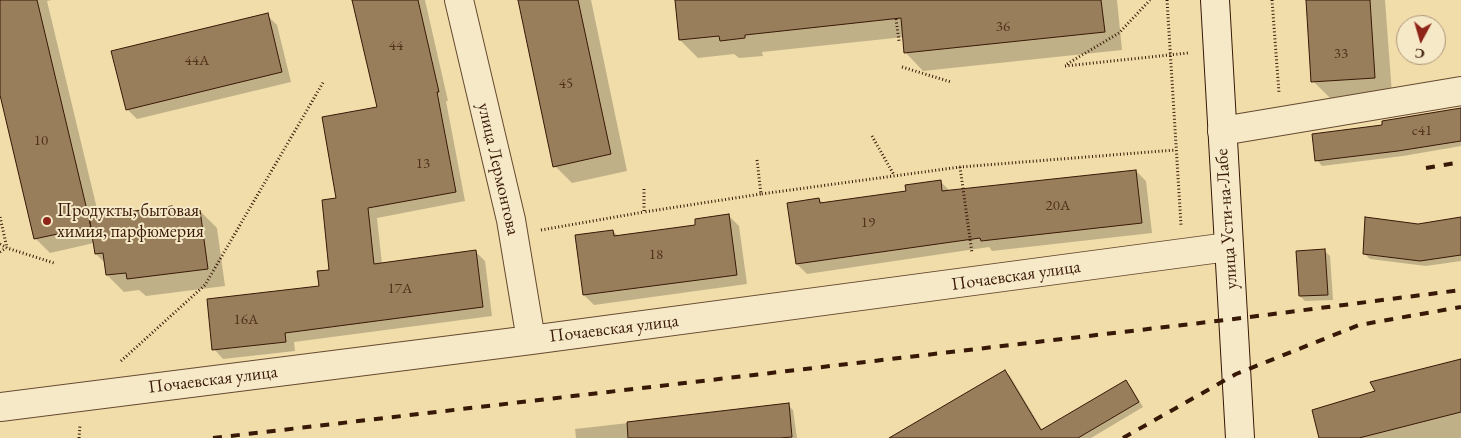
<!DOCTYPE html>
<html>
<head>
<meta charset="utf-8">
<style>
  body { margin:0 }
  #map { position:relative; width:1461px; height:438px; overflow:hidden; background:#f1ddaa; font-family:"EB Garamond",serif }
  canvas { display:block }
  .north { position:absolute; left:1396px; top:15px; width:50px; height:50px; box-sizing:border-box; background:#f6e9c8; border:1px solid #aa957a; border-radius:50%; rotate:186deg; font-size:14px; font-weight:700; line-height:20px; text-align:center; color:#381806 }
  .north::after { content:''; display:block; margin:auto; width:18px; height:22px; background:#8f2418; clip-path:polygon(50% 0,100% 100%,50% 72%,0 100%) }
</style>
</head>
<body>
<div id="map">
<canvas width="1461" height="438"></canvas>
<div class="north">С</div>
</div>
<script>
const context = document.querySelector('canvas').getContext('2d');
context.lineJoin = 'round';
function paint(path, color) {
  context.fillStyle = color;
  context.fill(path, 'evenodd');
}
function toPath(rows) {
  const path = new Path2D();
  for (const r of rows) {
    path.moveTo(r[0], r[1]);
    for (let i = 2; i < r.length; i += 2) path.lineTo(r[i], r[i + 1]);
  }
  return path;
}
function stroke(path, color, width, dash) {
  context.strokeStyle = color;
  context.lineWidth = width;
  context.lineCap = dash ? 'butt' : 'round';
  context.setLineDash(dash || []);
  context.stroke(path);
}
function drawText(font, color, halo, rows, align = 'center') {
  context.font = font + ' "EB Garamond",serif';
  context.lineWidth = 4;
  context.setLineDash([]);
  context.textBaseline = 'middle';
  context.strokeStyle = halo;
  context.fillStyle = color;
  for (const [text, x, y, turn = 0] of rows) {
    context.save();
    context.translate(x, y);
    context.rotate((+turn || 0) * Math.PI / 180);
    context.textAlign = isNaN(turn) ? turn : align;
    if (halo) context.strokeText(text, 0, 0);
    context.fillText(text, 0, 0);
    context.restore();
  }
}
const shadow = toPath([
  [0,0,52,0,47,1,99,217,171,207,178,214,200,211,217,228,225,286,146,296,139,290,124,292,107,275,106,264,96,254,94,243,50,253,36,239,0,89],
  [354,0,425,0,448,101,446,101,465,201,377,218,382,264,475,251,485,261,492,316,294,342,295,351,223,359,214,349,320,288,330,271,337,200,379,108],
  [519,0,591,0,627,171,572,183,555,166],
  [676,0,1117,0,1122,50,923,71,906,53,904,37,762,52,763,56,739,58,734,54,698,58,680,40],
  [1307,0,1385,0,1392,94,1330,98,1313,81],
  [267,15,277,25,291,82,137,119,127,109],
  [1461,110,1461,146,1403,156,1322,166,1317,160,1384,126],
  [1136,171,1146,181,1152,233,992,251,989,247,807,274,797,264,819,199,824,204,907,192,940,181,951,192],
  [729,216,739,226,747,284,594,305,584,295,613,231,619,237,697,226],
  [1461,218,1461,261,1426,266,1370,259,1365,254],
  [1325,251,1330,256,1333,300,1305,301,1300,296],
  [1461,360,1461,438,1320,438,1376,392],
  [1005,371,1010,376,1043,431,1125,381,1131,387,1143,407,1091,438,891,438],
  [788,405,793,410,797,438,576,438,575,429]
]);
const building = toPath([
  [0,0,37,0,91,227,34,239,0,95,0,0],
  [352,0,418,0,439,92,437,92,456,192,368,208,374,264,476,250,483,307,285,333,286,342,212,350,207,299,319,286,317,271,329,270,322,200,336,198,322,117,377,107,352,0],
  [518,0,578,0,611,154,553,167,518,0],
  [675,0,1101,0,1105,32,904,53,901,18,745,35,745,38,720,41,719,36,679,40,675,0],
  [1306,0,1370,0,1375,78,1311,82,1306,0],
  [268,13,282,72,126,110,111,51,268,13],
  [1461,108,1461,141,1398,151,1315,161,1312,134,1382,125,1382,121,1461,108],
  [1136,170,1142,223,981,241,980,238,796,264,787,203,819,198,820,203,906,191,905,185,941,180,942,191,1136,170],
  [172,206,173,213,200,210,208,269,127,279,126,273,106,275,103,253,95,254,89,217,172,206],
  [729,214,737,275,583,295,575,235,613,230,614,236,695,225,695,219,729,214],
  [1365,217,1418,224,1461,217,1461,255,1420,261,1363,254,1365,217],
  [1325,249,1328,295,1299,296,1296,251,1325,249],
  [1461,359,1461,412,1359,438,1319,438,1312,410,1375,391,1370,382,1461,359],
  [1005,370,1041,430,1126,380,1139,402,1078,438,889,438,1005,370],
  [789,403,792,437,780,438,628,438,627,422,789,403]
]);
const path = toPath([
  [1167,0,1181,225],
  [1272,0,1279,93],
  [896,19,899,41],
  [1067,64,1119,33,1150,0],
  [1065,66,1188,53],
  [902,67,951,82],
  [872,136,894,175],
  [757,160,761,194,960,167,1175,150],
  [960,167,972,253],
  [644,189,644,212,761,194],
  [0,217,7,248],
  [541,230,644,212],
  [0,244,7,248,54,263],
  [0,252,6,248],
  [121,361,205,285,324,81],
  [79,438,80,425]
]);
const street = toPath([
  [459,0,511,220,531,340],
  [1222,131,1461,91],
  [0,407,531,340,1228,247]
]);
const secondary = toPath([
  [1215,0,1240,438]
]);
const rail = toPath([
  [1426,168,1461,162],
  [213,438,1234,319,1461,290],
  [1123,438,1236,374,1359,325,1461,307]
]);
const markers = [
  [47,221,5,"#8f2418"]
];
const numberNames = [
  ["36",1003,27],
  ["44",396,46],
  ["33",1341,54],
  ["44А",197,61],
  ["45",566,84],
  ["с41",1422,131],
  ["10",41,141],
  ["13",423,164],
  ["20А",1058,206],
  ["19",868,223],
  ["18",656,255],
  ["17А",400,289],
  ["16А",246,320]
];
const streetNames = [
  ["улица Лермонтова",498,169,77],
  ["улица Усти-на-Лабе",1227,219,-94],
  ["Почаевская улица",1016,276,-8],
  ["Почаевская улица",614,329,-7],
  ["Почаевская улица",213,380,-7]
];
const poiNames = [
  ["Продукты, бытовая",57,211],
  ["химия, парфюмерия",57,232]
];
paint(shadow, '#0003');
paint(building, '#987e5b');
stroke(building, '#381806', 1);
stroke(street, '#66492f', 30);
stroke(secondary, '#381806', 30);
stroke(path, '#381806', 3, [1, 2.5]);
stroke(street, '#f6e9c8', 28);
stroke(secondary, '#f6e9c8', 28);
stroke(rail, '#381806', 4, [9, 9]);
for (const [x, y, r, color] of markers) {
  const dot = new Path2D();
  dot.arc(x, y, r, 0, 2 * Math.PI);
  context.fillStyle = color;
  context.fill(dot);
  stroke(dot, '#f6e9c8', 2);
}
drawText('15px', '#50321b', null, numberNames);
drawText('18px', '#381806', '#f6e9c8', streetNames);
drawText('18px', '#381806', '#f6e9c8', poiNames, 'left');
</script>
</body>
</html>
